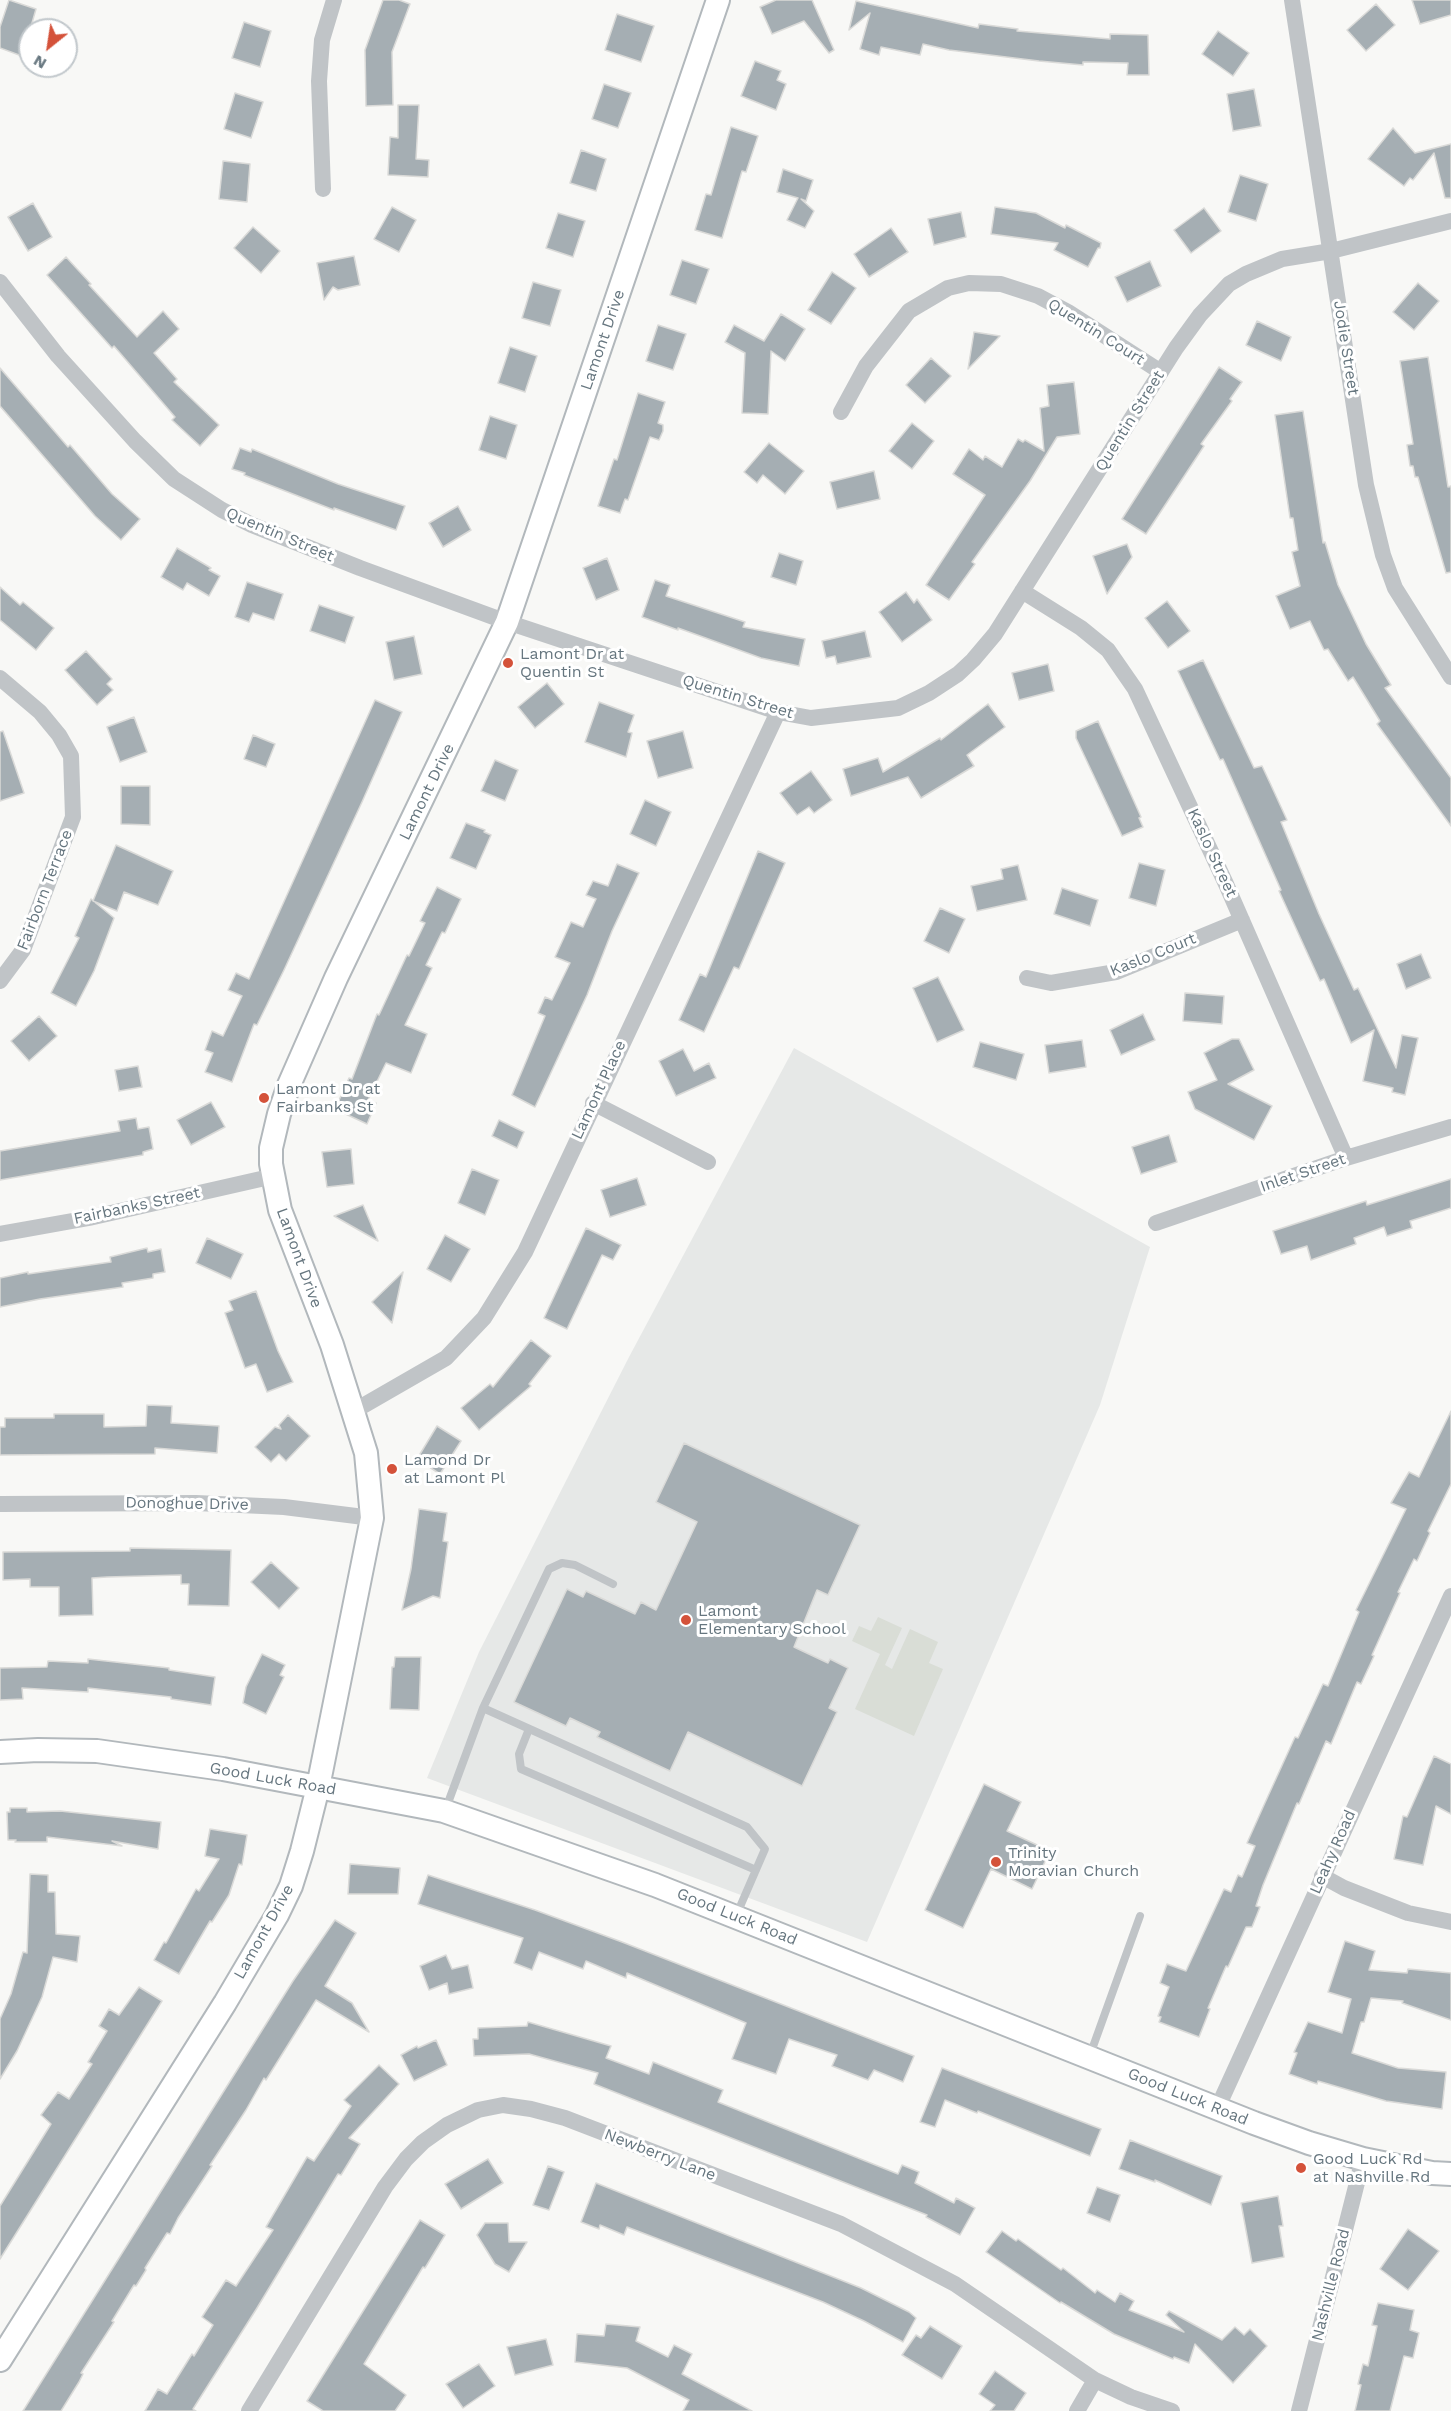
<!DOCTYPE html>
<html>
<head>
<meta charset="utf-8">
<style>
  body { margin:0 }
  #map { position:relative; width:1451px; height:2411px; overflow:hidden; background:#f8f8f6; font-family:"Work Sans",sans-serif }
  canvas { display:block }
  .north { position:absolute; left:18px; top:18px; width:60px; height:60px; box-sizing:border-box; background:#fff; border:2px solid #c2c8cc; border-radius:50%; rotate:210deg; font-size:16px; font-weight:700; line-height:24px; text-align:center; color:#66767f }
  .north::after { content:''; display:block; margin:auto; width:21px; height:27px; background:#d4523a; clip-path:polygon(50% 0,100% 100%,50% 72%,0 100%) }
</style>
</head>
<body>
<div id="map">
<canvas width="1451" height="2411"></canvas>
<div class="north">N</div>
</div>
<script>
const context = document.querySelector('canvas').getContext('2d');
context.lineJoin = 'round';
function paint(path, color) {
  context.fillStyle = color;
  context.fill(path, 'evenodd');
}
function toPath(rows) {
  const path = new Path2D();
  for (const r of rows) {
    path.moveTo(r[0], r[1]);
    for (let i = 2; i < r.length; i += 2) path.lineTo(r[i], r[i + 1]);
  }
  return path;
}
function stroke(path, color, width, dash) {
  context.strokeStyle = color;
  context.lineWidth = width;
  context.lineCap = dash ? 'butt' : 'round';
  context.setLineDash(dash || []);
  context.stroke(path);
}
function drawText(font, color, halo, rows, align = 'center') {
  context.font = font + ' "Work Sans",sans-serif';
  context.lineWidth = 6;
  context.setLineDash([]);
  context.textBaseline = 'middle';
  context.strokeStyle = halo;
  context.fillStyle = color;
  for (const [text, x, y, turn = 0] of rows) {
    context.save();
    context.translate(x, y);
    context.rotate((+turn || 0) * Math.PI / 180);
    context.textAlign = isNaN(turn) ? turn : align;
    if (halo) context.strokeText(text, 0, 0);
    context.fillText(text, 0, 0);
    context.restore();
  }
}
const built = toPath([
  [794,1048,1150,1247,1100,1405,867,1942,427,1778,479,1652,629,1357]
]);
const green = toPath([
  [878,1617,902,1628,885,1665,892,1669,910,1629,938,1642,929,1663,943,1669,914,1736,855,1709,880,1654,852,1641,859,1626,871,1631]
]);
const building = toPath([
  [9,0,36,9,30,30,30,59,0,48,0,27,9,0],
  [383,0,399,0,410,4,392,52,393,105,366,106,365,50,383,0],
  [776,0,812,0,834,50,829,53,804,21,772,34,760,7,776,0],
  [1412,0,1451,0,1451,15,1420,24,1412,0],
  [856,1,978,28,979,24,1018,29,1017,31,1110,39,1110,34,1148,35,1149,75,1127,75,1128,63,1083,62,1083,65,1039,61,949,50,923,44,920,55,881,47,879,55,860,49,870,13,849,30,856,1],
  [1376,4,1395,25,1366,51,1347,30,1376,4],
  [617,14,654,26,641,62,605,50,617,14],
  [244,22,271,31,260,67,232,58,244,22],
  [1218,31,1249,53,1233,76,1202,54,1218,31],
  [755,61,781,71,777,80,786,84,776,110,741,96,755,61],
  [604,84,631,93,618,128,592,119,604,84],
  [1254,89,1261,126,1233,131,1227,94,1254,89],
  [235,93,263,102,251,138,224,129,235,93],
  [398,105,419,105,416,159,429,160,428,177,388,175,390,137,398,138,398,105],
  [731,127,758,136,746,172,742,171,722,238,695,230,706,194,711,195,731,127],
  [1393,128,1415,153,1451,144,1451,198,1445,198,1434,153,1413,180,1410,178,1404,186,1368,159,1393,128],
  [581,150,606,159,596,191,570,183,581,150],
  [223,161,250,164,247,202,219,199,223,161],
  [783,169,813,180,806,201,801,199,814,211,805,228,787,220,798,198,777,192,783,169],
  [1240,175,1268,184,1256,221,1228,212,1240,175],
  [33,203,52,237,28,251,8,217,33,203],
  [392,207,416,220,399,252,374,239,392,207],
  [995,207,1036,213,1065,228,1066,225,1101,243,1100,248,1098,248,1088,267,1054,250,1058,243,991,234,995,207],
  [1204,208,1221,231,1191,253,1174,230,1204,208],
  [961,212,966,237,934,245,928,219,961,212],
  [558,213,585,221,573,257,546,248,558,213],
  [253,227,280,251,261,273,234,248,253,227],
  [891,228,908,252,869,277,854,254,891,228],
  [354,256,360,285,338,290,333,287,324,300,317,263,354,256],
  [66,257,91,284,89,285,137,337,163,311,179,329,154,353,177,379,174,382,219,425,200,446,172,420,175,417,114,346,112,348,47,275,66,257],
  [682,260,709,269,696,304,670,295,682,260],
  [1150,261,1161,286,1127,302,1115,277,1150,261],
  [832,272,856,288,831,324,808,310,832,272],
  [533,282,561,290,550,326,522,318,533,282],
  [1418,283,1439,301,1414,330,1393,312,1418,283],
  [781,314,805,329,785,361,771,351,768,414,742,413,745,353,725,342,734,325,764,341,781,314],
  [1257,321,1291,337,1281,361,1246,345,1257,321],
  [658,325,686,334,673,370,646,361,658,325],
  [974,332,1000,336,968,369,974,332],
  [510,347,537,356,525,392,498,383,510,347],
  [1428,357,1448,487,1451,486,1451,572,1446,573,1418,477,1415,477,1413,466,1410,466,1407,445,1413,444,1400,361,1428,357],
  [931,358,951,376,925,403,906,385,931,358],
  [1219,367,1242,382,1230,399,1232,401,1201,444,1204,446,1146,534,1122,519,1219,367],
  [0,368,68,447,70,445,112,494,140,519,121,540,95,516,0,406,0,368],
  [1074,382,1080,434,1057,437,1030,481,972,562,975,564,949,600,926,585,985,495,953,474,969,449,983,460,985,456,1002,467,1018,439,1023,442,1025,440,1044,451,1040,408,1049,406,1047,385,1074,382],
  [638,393,665,402,658,423,663,425,663,431,659,440,650,437,628,500,625,499,620,513,598,506,614,459,617,460,638,393],
  [1303,411,1323,543,1325,542,1338,585,1366,644,1391,685,1385,688,1451,778,1451,826,1377,724,1380,721,1353,677,1348,681,1328,649,1324,650,1310,621,1290,629,1276,596,1300,586,1292,552,1298,550,1293,518,1290,518,1275,415,1303,411],
  [490,416,517,425,506,459,479,450,490,416],
  [912,423,934,441,912,469,889,451,912,423],
  [769,443,804,471,785,494,763,475,757,483,744,472,769,443],
  [240,448,251,452,252,449,338,484,405,506,396,530,334,508,334,510,244,475,245,473,232,469,240,448],
  [874,471,880,499,837,509,830,482,874,471],
  [458,506,471,530,443,547,429,523,458,506],
  [1127,544,1132,557,1107,594,1093,556,1127,544],
  [177,548,211,568,209,570,220,576,209,596,187,583,183,590,161,577,177,548],
  [779,553,803,561,796,585,771,577,779,553],
  [607,558,619,590,596,600,583,568,607,558],
  [655,580,670,585,666,596,745,622,743,627,805,639,799,666,761,658,678,628,678,630,642,617,655,580],
  [247,582,283,594,274,620,253,613,249,622,235,617,247,582],
  [0,587,20,605,23,602,54,628,36,650,0,620,0,587],
  [906,592,914,603,917,599,932,620,902,642,879,612,906,592],
  [1167,601,1190,631,1168,648,1145,618,1167,601],
  [319,605,354,617,345,643,310,631,319,605],
  [865,631,871,657,837,664,835,656,826,658,822,641,865,631],
  [414,636,422,674,394,680,386,642,414,636],
  [86,651,112,679,107,684,113,690,97,705,65,670,86,651],
  [1203,660,1254,768,1262,766,1270,783,1287,820,1281,822,1319,914,1354,990,1358,988,1396,1068,1402,1035,1418,1038,1405,1095,1392,1092,1393,1088,1363,1081,1374,1030,1351,1043,1324,979,1320,981,1279,891,1281,890,1223,759,1220,760,1178,671,1203,660],
  [1048,664,1054,691,1019,700,1012,673,1048,664],
  [547,683,564,704,535,728,518,707,547,683],
  [375,700,402,712,362,802,284,970,257,1025,254,1024,232,1082,205,1072,213,1053,205,1050,212,1031,223,1036,242,996,228,990,236,973,249,979,375,700],
  [599,702,634,715,628,732,632,733,626,757,585,742,599,702],
  [988,704,1005,727,967,755,974,766,921,798,908,777,851,796,843,769,878,758,883,772,940,738,941,740,988,704],
  [134,717,147,752,120,762,107,727,134,717],
  [1098,721,1141,817,1139,818,1143,827,1122,836,1076,738,1076,731,1098,721],
  [3,731,24,793,0,801,0,732,3,731],
  [683,731,693,768,658,778,647,741,683,731],
  [253,735,275,744,266,767,244,759,253,735],
  [495,760,518,770,505,801,481,791,495,760],
  [811,771,832,800,814,813,809,807,797,815,780,793,811,771],
  [121,786,150,786,150,825,121,824,121,786],
  [645,800,671,812,656,846,630,834,645,800],
  [466,823,485,830,484,832,491,835,476,869,450,858,466,823],
  [116,845,173,871,158,905,124,892,117,911,93,901,116,845],
  [758,851,785,863,739,969,734,967,704,1032,679,1020,700,974,706,977,758,851],
  [1139,863,1165,870,1156,906,1129,898,1139,863],
  [617,864,639,873,612,931,587,995,535,1107,512,1095,545,1016,538,1013,545,997,552,1000,570,963,555,957,571,922,583,927,596,899,586,895,593,881,608,886,617,864],
  [1018,865,1027,900,977,911,971,886,1003,879,1001,869,1018,865],
  [437,887,461,899,445,933,442,932,426,965,432,968,405,1025,427,1034,411,1073,386,1063,368,1100,376,1103,367,1124,335,1109,349,1078,352,1079,377,1014,379,1015,407,955,409,956,425,923,420,921,437,887],
  [1062,888,1098,900,1090,926,1054,914,1062,888],
  [91,899,114,918,94,971,76,1006,51,993,79,938,75,936,91,899],
  [940,908,965,919,949,953,924,941,940,908],
  [1421,954,1431,978,1406,989,1397,964,1421,954],
  [938,977,964,1030,937,1042,913,988,938,977],
  [1185,993,1224,996,1222,1024,1183,1021,1185,993],
  [1143,1014,1155,1040,1121,1055,1110,1030,1143,1014],
  [39,1016,57,1036,29,1061,11,1041,39,1016],
  [1232,1039,1239,1039,1254,1070,1228,1084,1272,1106,1254,1140,1195,1109,1188,1092,1217,1080,1204,1053,1232,1039],
  [1082,1040,1086,1067,1049,1073,1045,1045,1082,1040],
  [980,1042,1024,1054,1016,1080,973,1067,980,1042],
  [683,1049,694,1071,709,1063,716,1078,676,1096,659,1061,683,1049],
  [138,1066,142,1087,119,1091,115,1070,138,1066],
  [211,1102,225,1127,191,1145,177,1120,211,1102],
  [136,1118,138,1129,149,1127,153,1149,143,1152,143,1155,0,1180,0,1151,120,1131,118,1121,136,1118],
  [499,1120,524,1132,517,1148,492,1136,499,1120],
  [1169,1135,1177,1162,1141,1174,1132,1147,1169,1135],
  [351,1149,354,1184,327,1187,322,1152,351,1149],
  [472,1169,499,1180,485,1215,458,1203,472,1169],
  [637,1178,646,1205,610,1217,601,1190,637,1178],
  [1451,1179,1451,1208,1410,1221,1412,1228,1387,1236,1384,1227,1354,1238,1356,1244,1311,1260,1307,1246,1281,1254,1273,1231,1366,1201,1367,1205,1451,1179],
  [363,1205,378,1241,334,1216,363,1205],
  [586,1228,621,1245,613,1260,602,1255,567,1329,544,1318,586,1228],
  [445,1235,470,1249,451,1282,427,1269,445,1235],
  [207,1238,243,1254,231,1279,196,1263,207,1238],
  [147,1248,148,1252,161,1249,165,1272,153,1274,153,1278,122,1283,123,1287,40,1299,0,1307,0,1278,28,1272,28,1274,111,1262,110,1257,147,1248],
  [403,1272,392,1323,372,1302,403,1272],
  [256,1291,278,1351,293,1382,267,1392,256,1364,245,1368,225,1313,233,1310,229,1301,256,1291],
  [531,1340,551,1356,529,1384,531,1386,479,1430,461,1408,490,1384,493,1387,531,1340],
  [147,1405,172,1406,171,1423,219,1426,217,1453,155,1448,155,1454,0,1455,0,1427,5,1427,5,1418,54,1418,54,1414,104,1414,104,1427,146,1426,147,1405],
  [1451,1411,1451,1484,1428,1531,1430,1533,1417,1561,1414,1559,1398,1592,1400,1593,1372,1655,1374,1656,1361,1684,1357,1682,1331,1744,1326,1741,1299,1804,1297,1803,1263,1885,1256,1906,1260,1907,1252,1927,1246,1927,1228,1967,1226,1966,1208,2008,1210,2009,1199,2037,1159,2022,1161,2017,1158,2016,1169,1987,1160,1983,1167,1964,1186,1971,1224,1889,1231,1892,1238,1875,1242,1877,1255,1846,1247,1843,1264,1805,1295,1737,1298,1738,1323,1684,1328,1686,1359,1612,1356,1610,1406,1509,1391,1503,1409,1472,1419,1477,1451,1411],
  [288,1415,310,1436,286,1461,279,1454,271,1462,255,1447,275,1427,281,1429,279,1425,288,1415],
  [437,1426,461,1441,440,1474,417,1459,437,1426],
  [684,1443,860,1525,828,1595,817,1590,794,1647,828,1663,830,1659,848,1668,829,1708,837,1712,802,1786,688,1732,670,1771,597,1737,600,1732,570,1718,566,1726,514,1702,567,1589,583,1597,586,1591,635,1614,641,1602,656,1610,697,1522,656,1502,684,1443],
  [419,1509,447,1513,443,1541,448,1542,440,1598,433,1596,402,1610,411,1569,419,1509],
  [130,1548,231,1550,229,1606,188,1605,189,1584,181,1584,181,1575,107,1577,92,1578,93,1615,59,1616,59,1587,30,1587,30,1579,3,1580,3,1552,130,1551,130,1548],
  [271,1562,299,1588,279,1609,251,1582,271,1562],
  [262,1654,285,1665,280,1675,284,1677,266,1714,243,1703,246,1687,262,1654],
  [395,1657,421,1657,419,1710,390,1709,392,1667,394,1667,395,1657],
  [88,1659,169,1668,169,1670,215,1677,211,1705,171,1699,171,1697,88,1688,88,1692,22,1688,23,1699,0,1700,0,1668,47,1667,48,1661,88,1663,88,1659],
  [1434,1756,1451,1764,1451,1814,1436,1806,1423,1865,1394,1859,1403,1816,1407,1817,1434,1756],
  [984,1784,1021,1802,1007,1831,1050,1851,1032,1889,991,1869,963,1928,925,1910,984,1784],
  [10,1808,27,1808,27,1812,60,1811,161,1822,158,1849,112,1841,122,1846,47,1837,47,1842,15,1842,16,1840,8,1840,7,1812,10,1812,10,1808],
  [210,1829,247,1835,242,1865,239,1864,229,1895,212,1922,210,1921,179,1974,154,1960,164,1942,166,1943,196,1889,199,1891,219,1859,205,1856,210,1829],
  [350,1864,400,1868,398,1894,348,1894,350,1864],
  [30,1874,48,1875,48,1892,55,1892,56,1934,80,1936,77,1962,53,1957,42,1997,17,2051,0,2079,0,2019,11,1994,23,1952,27,1953,30,1874],
  [428,1875,535,1910,622,1942,914,2056,903,2082,874,2070,868,2080,832,2066,837,2055,789,2039,776,2074,732,2059,746,2023,627,1973,626,1978,586,1961,583,1969,539,1952,532,1970,514,1963,523,1938,418,1904,428,1875],
  [335,1920,356,1933,325,1986,352,2003,369,2032,316,2000,266,2080,264,2078,246,2110,210,2165,212,2166,178,2218,170,2234,167,2233,145,2268,146,2270,136,2286,134,2285,112,2321,114,2322,81,2373,83,2374,79,2382,61,2411,23,2411,293,1981,335,1920],
  [1345,1941,1375,1951,1369,1970,1407,1973,1408,1969,1451,1973,1451,2020,1402,2003,1403,2001,1371,1998,1364,2022,1361,2022,1352,2053,1398,2068,1446,2072,1442,2109,1386,2101,1318,2081,1317,2084,1289,2074,1297,2053,1294,2052,1308,2022,1342,2033,1351,1999,1328,1992,1345,1941],
  [446,1955,452,1969,468,1965,473,1988,449,1994,447,1983,429,1990,420,1966,446,1955],
  [139,1987,162,2001,0,2259,0,2206,51,2124,41,2115,58,2092,69,2099,92,2064,88,2062,107,2031,99,2026,109,2009,119,2015,139,1987],
  [528,2022,611,2046,606,2058,649,2074,653,2062,723,2090,718,2102,898,2174,902,2165,919,2172,915,2183,954,2203,956,2198,975,2208,960,2235,926,2217,927,2215,594,2084,598,2073,529,2054,474,2056,473,2039,478,2039,478,2028,527,2026,528,2022],
  [436,2040,447,2065,414,2081,401,2055,417,2046,418,2048,436,2040],
  [379,2065,399,2084,349,2138,360,2144,341,2175,338,2174,257,2308,193,2409,196,2411,145,2411,158,2389,167,2394,192,2354,194,2356,213,2325,202,2317,226,2280,236,2286,273,2230,266,2227,307,2157,314,2161,351,2106,344,2100,379,2065],
  [942,2068,1101,2129,1090,2156,978,2111,977,2113,945,2100,935,2127,920,2122,942,2068],
  [1130,2140,1222,2176,1211,2205,1155,2180,1155,2182,1119,2169,1130,2140],
  [488,2159,503,2183,461,2209,445,2184,488,2159],
  [548,2166,564,2172,549,2210,533,2205,548,2166],
  [596,2183,861,2288,909,2312,916,2318,903,2342,864,2321,823,2302,627,2227,624,2235,600,2225,599,2229,581,2222,596,2183],
  [1097,2187,1120,2195,1110,2222,1087,2213,1097,2187],
  [1278,2196,1283,2226,1279,2226,1284,2257,1252,2263,1241,2203,1278,2196],
  [420,2220,445,2235,425,2268,423,2267,364,2364,406,2395,395,2411,323,2411,307,2401,420,2220],
  [485,2223,508,2223,509,2242,527,2242,509,2272,495,2264,477,2235,485,2223],
  [1408,2229,1439,2251,1408,2290,1380,2269,1408,2229],
  [1002,2231,1016,2241,1018,2239,1061,2270,1063,2268,1095,2293,1097,2290,1115,2302,1120,2293,1134,2301,1129,2310,1184,2332,1166,2315,1169,2311,1222,2340,1235,2327,1244,2335,1250,2329,1267,2346,1233,2383,1195,2344,1189,2363,1174,2357,1173,2359,1114,2334,1061,2302,1060,2303,986,2252,1002,2231],
  [1378,2303,1414,2310,1410,2330,1419,2333,1413,2358,1404,2356,1390,2411,1355,2411,1361,2385,1358,2384,1363,2364,1368,2366,1377,2326,1372,2325,1378,2303],
  [606,2324,640,2327,636,2341,668,2357,674,2345,692,2354,682,2374,752,2411,683,2411,689,2400,627,2368,575,2362,577,2334,604,2336,606,2324],
  [930,2326,962,2346,942,2379,902,2355,916,2335,921,2338,930,2326],
  [546,2339,553,2365,515,2375,507,2347,546,2339],
  [479,2364,495,2386,463,2408,446,2384,479,2364],
  [995,2371,1026,2393,1014,2411,990,2411,995,2405,979,2394,995,2371]
]);
const lane = toPath([
  [483,1708,549,1569,562,1563,575,1565,613,1584],
  [529,1729,519,1754,521,1769,756,1870],
  [445,1811,483,1708,747,1827,765,1849,736,1916],
  [1090,2055,1140,1916]
]);
const street = toPath([
  [1292,0,1366,485,1383,555,1395,588,1451,677],
  [323,189,319,81,322,40,334,0],
  [0,282,58,356,135,441,174,479,222,510,252,525,360,568,507,622,778,712,811,718,898,708,929,693,958,674,973,660,995,634,1176,348,1200,315,1229,284,1246,274,1282,259,1331,251,1451,221],
  [841,412,866,366,909,311,948,288,969,283,1001,284,1038,296,1068,312,1161,372],
  [1022,591,1081,628,1108,650,1135,689,1226,884,1346,1158],
  [0,678,40,712,59,735,71,756,73,817,23,950,0,981],
  [1027,978,1051,983,1116,972,1242,920],
  [593,1103,708,1162],
  [1156,1223,1346,1158,1451,1127],
  [0,1234,89,1218,274,1176],
  [354,1411,446,1358,484,1318,525,1252,778,712],
  [0,1504,196,1503,284,1507,372,1518],
  [1322,1876,1344,1888,1408,1913,1451,1922],
  [1217,2109,1451,1596],
  [249,2411,385,2187,406,2159,423,2142,447,2125,478,2110,503,2105,531,2109,565,2118,841,2224,955,2284,1095,2380,1131,2397,1172,2411],
  [1077,2411,1095,2380],
  [1299,2411,1363,2159]
]);
const secondary = toPath([
  [0,1752,38,1750,97,1751,223,1769,444,1811,655,1885,1254,2123,1309,2143,1363,2159,1432,2173,1451,2174],
  [0,2360,225,2003,277,1915,291,1886,302,1851,318,1787,372,1518,366,1453,332,1345,280,1210,271,1164,271,1148,279,1114,289,1085,336,978,507,622,718,0]
]);
const markers = [
  [508,663,6,"#d4523a"],
  [264,1098,6,"#d4523a"],
  [392,1469,6,"#d4523a"],
  [686,1620,6,"#d4523a"],
  [996,1862,6,"#d4523a"],
  [1301,2168,6,"#d4523a"]
];
const streetNames = [
  ["Quentin Court",1096,332,32],
  ["Lamont Drive",603,340,-71],
  ["Jodie Street",1346,348,81],
  ["Quentin Street",1130,421,-58],
  ["Quentin Street",280,535,23],
  ["Quentin Street",738,697,17],
  ["Lamont Drive",427,792,-64],
  ["Kaslo Street",1212,853,65],
  ["Fairborn Terrace",45,890,-69],
  ["Kaslo Court",1153,955,-22],
  ["Lamont Place",599,1090,-65],
  ["Inlet Street",1303,1173,-19],
  ["Fairbanks Street",137,1206,-12],
  ["Lamont Drive",299,1258,70],
  ["Donoghue Drive",187,1504,1],
  ["Good Luck Road",273,1779,10],
  ["Leahy Road",1333,1852,-66],
  ["Good Luck Road",737,1917,22],
  ["Lamont Drive",264,1932,-61],
  ["Good Luck Road",1188,2097,22],
  ["Newberry Lane",660,2155,21],
  ["Nashville Road",1331,2285,-76]
];
const poiNames = [
  ["Lamont Dr at",520,654],
  ["Quentin St",520,672],
  ["Lamont Dr at",276,1089],
  ["Fairbanks St",276,1107],
  ["Lamond Dr",404,1460],
  ["at Lamont Pl",404,1478],
  ["Lamont",698,1611],
  ["Elementary School",698,1629],
  ["Trinity",1008,1853],
  ["Moravian Church",1008,1871],
  ["Good Luck Rd",1313,2159],
  ["at Nashville Rd",1313,2177]
];
paint(built, '#e6e8e7');
paint(green, '#d9ddd6');
paint(building, '#a5aeb3');
stroke(building, '#dadad8', 1.5);
stroke(secondary, '#b2b8bc', 26);
stroke(lane, '#c0c4c7', 8);
stroke(street, '#c0c4c7', 16);
stroke(secondary, '#fff', 22);
for (const [x, y, r, color] of markers) {
  const dot = new Path2D();
  dot.arc(x, y, r, 0, 2 * Math.PI);
  context.fillStyle = color;
  context.fill(dot);
  stroke(dot, '#fff', 2);
}
drawText('16px', '#66767f', '#fff', streetNames);
drawText('16px', '#66767f', '#fff', poiNames, 'left');
</script>
</body>
</html>
